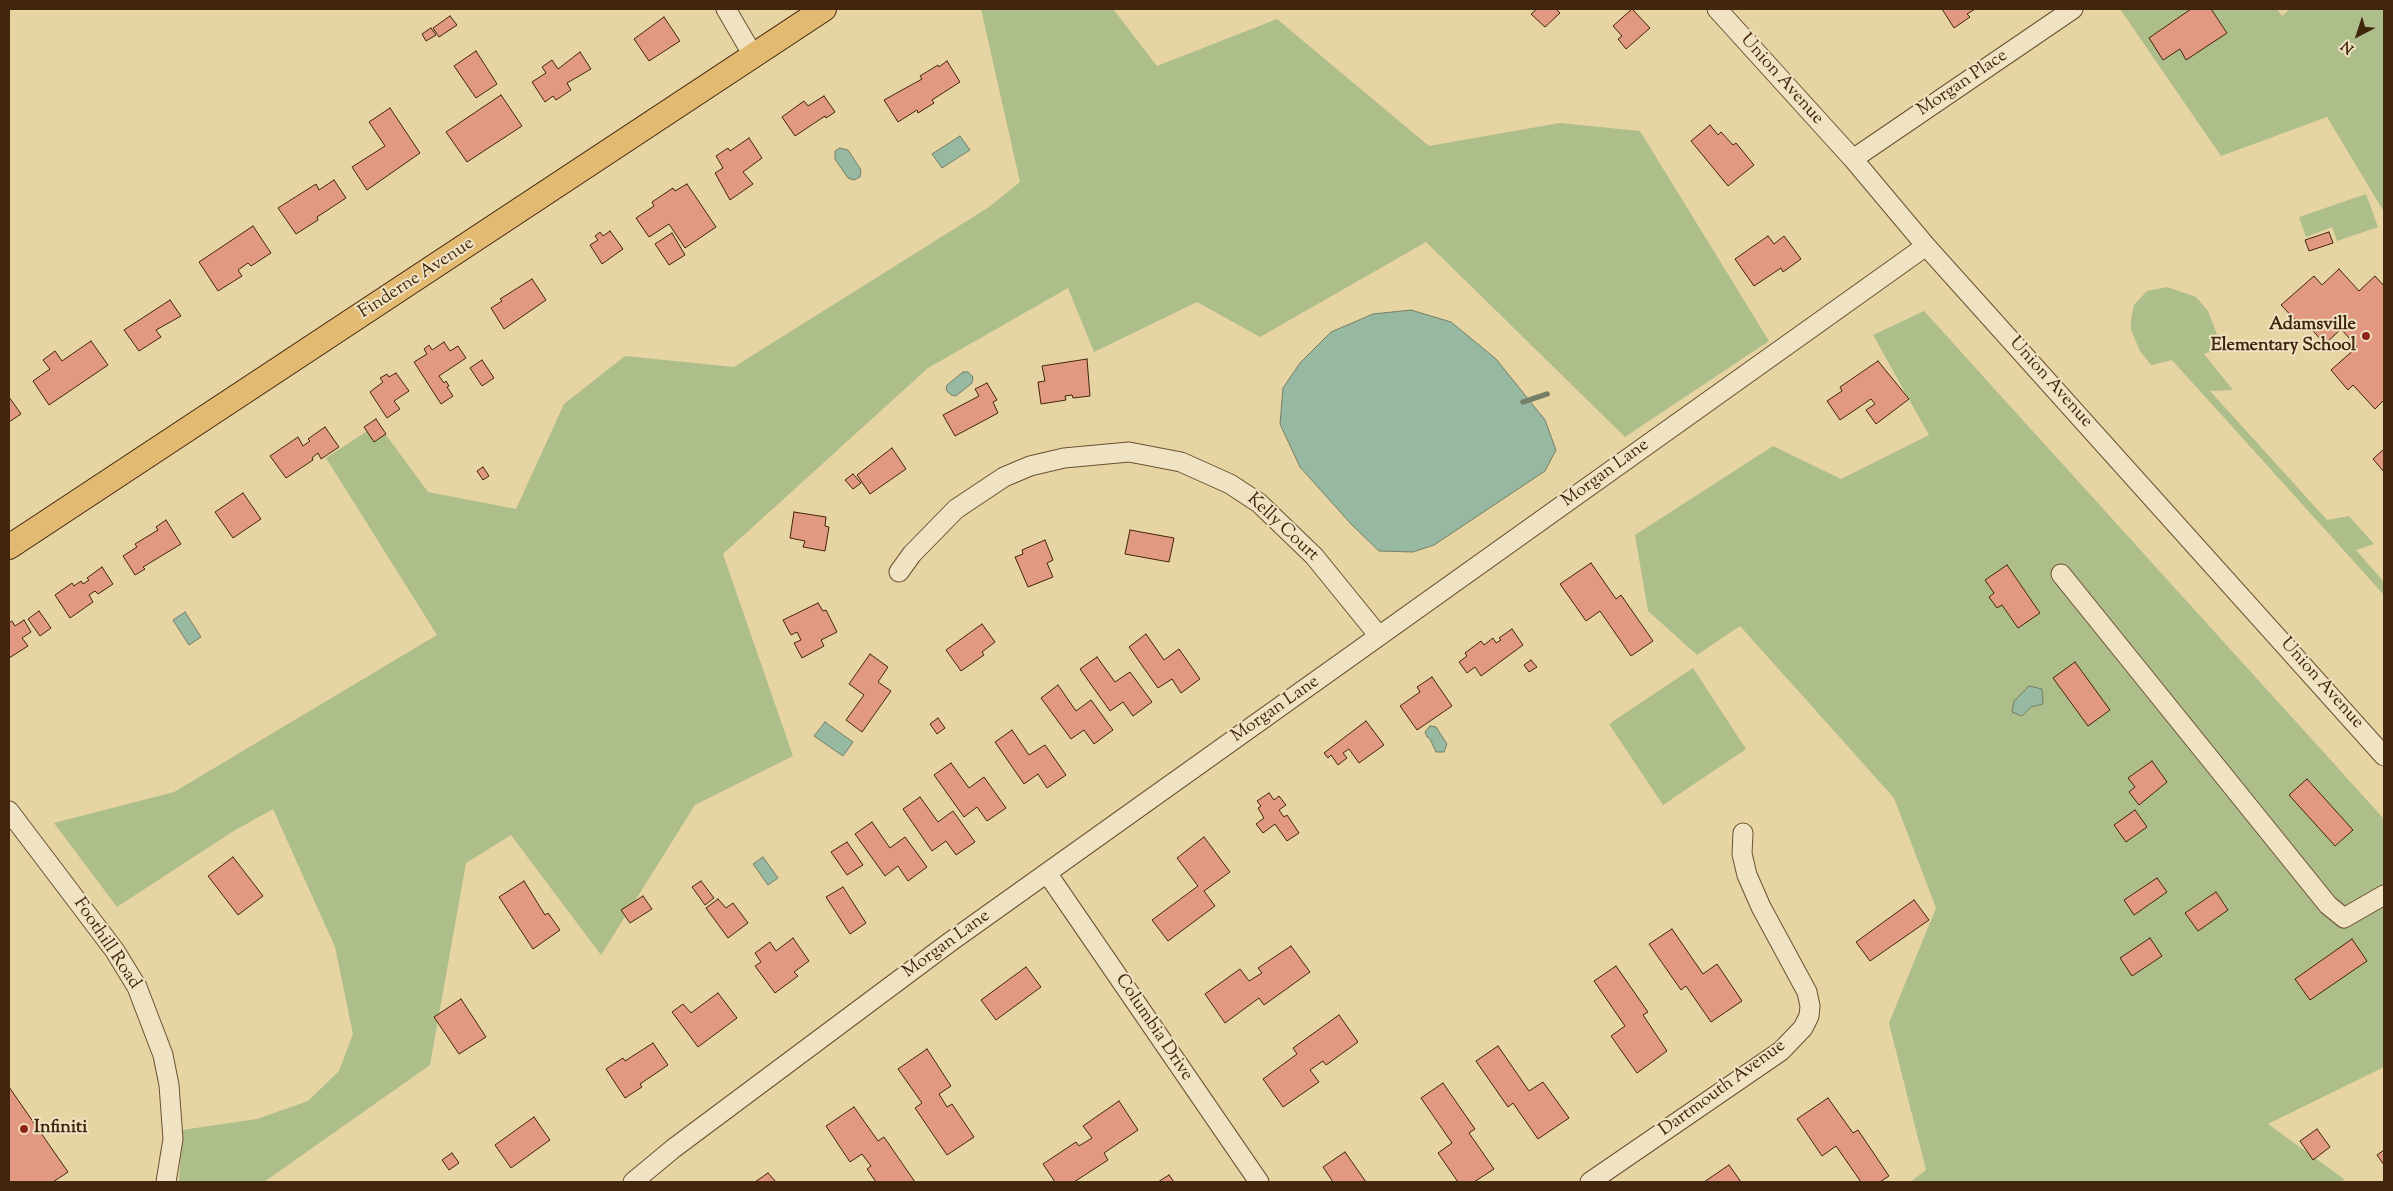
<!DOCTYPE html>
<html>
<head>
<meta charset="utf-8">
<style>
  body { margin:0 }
  #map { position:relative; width:2393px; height:1191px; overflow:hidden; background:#e6d4a3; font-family:"Sorts Mill Goudy",serif }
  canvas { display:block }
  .frame { position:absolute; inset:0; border:10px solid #41250d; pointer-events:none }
  .north { position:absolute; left:2333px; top:10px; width:50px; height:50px; -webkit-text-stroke:4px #efe3c3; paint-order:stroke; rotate:220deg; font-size:14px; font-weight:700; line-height:20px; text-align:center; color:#41250d }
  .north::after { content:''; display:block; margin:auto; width:18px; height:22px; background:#41250d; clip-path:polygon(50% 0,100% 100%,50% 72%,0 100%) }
</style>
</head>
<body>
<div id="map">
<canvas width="2393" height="1191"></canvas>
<div class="frame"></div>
<div class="north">N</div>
</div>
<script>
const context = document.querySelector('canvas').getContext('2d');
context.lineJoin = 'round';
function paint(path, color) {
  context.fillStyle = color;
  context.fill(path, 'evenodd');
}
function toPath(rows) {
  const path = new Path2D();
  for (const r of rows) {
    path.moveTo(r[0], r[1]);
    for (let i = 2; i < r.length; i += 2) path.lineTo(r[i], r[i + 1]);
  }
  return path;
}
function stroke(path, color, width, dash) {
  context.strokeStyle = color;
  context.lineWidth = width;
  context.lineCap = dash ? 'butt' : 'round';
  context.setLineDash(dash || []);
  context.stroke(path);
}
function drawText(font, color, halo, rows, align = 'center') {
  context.font = font + ' "Sorts Mill Goudy",serif';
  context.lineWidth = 4;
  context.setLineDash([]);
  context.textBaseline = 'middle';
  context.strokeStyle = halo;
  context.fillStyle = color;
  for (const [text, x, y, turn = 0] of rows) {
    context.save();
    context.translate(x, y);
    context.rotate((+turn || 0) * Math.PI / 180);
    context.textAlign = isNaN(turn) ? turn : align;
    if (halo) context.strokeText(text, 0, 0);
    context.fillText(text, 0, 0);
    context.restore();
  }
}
const green = toPath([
  [981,9,1113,9,1157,66,1277,19,1429,146,1560,123,1640,131,1769,341,1625,437,1426,242,1260,337,1197,302,1094,352,1068,288,928,368,723,554,793,756,695,805,601,955,511,835,466,863,430,1065,264,1182,179,1182,182,1130,257,1119,308,1101,339,1071,353,1034,335,947,273,809,232,832,117,907,54,823,174,792,437,635,326,458,378,424,428,492,516,509,564,404,625,356,734,367,989,207,1020,182],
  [2120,9,2277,9,2282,16,2290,9,2384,9,2384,212,2327,117,2221,156],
  [2366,194,2378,227,2337,241,2332,227,2306,237,2299,217],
  [2167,287,2196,297,2208,311,2220,342,2218,349,2204,354,2233,390,2210,391,2327,520,2349,516,2374,544,2356,550,2384,582,2384,595,2172,360,2151,365,2140,351,2131,330,2131,319,2134,305,2147,291],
  [1924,311,2384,819,2384,1067,2268,1124,2344,1179,2343,1182,1910,1182,1926,1170,1889,1023,1936,908,1894,798,1740,626,1697,655,1648,611,1635,535,1773,446,1841,479,1929,435,1873,335],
  [1693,668,1746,749,1663,805,1609,724]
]);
const water = toPath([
  [960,136,970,150,942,168,932,154,960,136],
  [840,148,848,150,861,170,860,177,854,180,848,178,835,159,835,151,840,148],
  [1411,310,1451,322,1496,359,1545,420,1556,450,1545,471,1434,545,1413,552,1379,551,1352,525,1300,467,1280,424,1283,388,1300,363,1331,332,1373,314,1411,310],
  [963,372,968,372,973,377,972,383,956,396,951,395,946,390,947,385,963,372],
  [185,612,201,637,189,645,173,620,185,612],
  [2029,686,2042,689,2043,704,2031,707,2022,716,2012,712,2014,701,2029,686],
  [825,722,853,742,843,756,814,736,825,722],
  [1430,726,1436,727,1447,744,1444,752,1436,752,1430,739,1427,737,1425,732,1430,726],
  [763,857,778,878,768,885,753,864,763,857]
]);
const stream = toPath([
  [1523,402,1547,394]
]);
const building = toPath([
  [1537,9,1556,9,1560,13,1545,27,1531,14,1537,9],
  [1632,9,1650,28,1626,49,1618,39,1622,36,1613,26,1632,9],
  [1942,9,1975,9,1967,14,1970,17,1954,28,1942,9],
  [2191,9,2211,9,2227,33,2186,60,2180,49,2163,60,2149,38,2191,9],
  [450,16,457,25,439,37,433,28,450,16],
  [664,17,680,41,649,61,634,39,664,17],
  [431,28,436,35,426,41,422,34,431,28],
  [476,51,497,84,476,98,454,66,476,51],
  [580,52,591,69,567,83,571,90,556,100,553,96,545,102,532,82,546,73,542,67,552,60,558,69,580,52],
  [947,61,960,82,932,100,934,103,918,113,917,110,898,122,884,100,922,79,920,76,938,65,939,67,947,61],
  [501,95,522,126,467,162,446,132,501,95],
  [824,96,835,112,826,118,825,116,795,136,782,117,804,101,808,106,824,96],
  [390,108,420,153,367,190,352,167,385,146,369,122,390,108],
  [1710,125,1718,135,1721,132,1733,145,1736,143,1754,165,1728,186,1691,141,1710,125],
  [749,138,762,158,743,172,753,184,730,200,715,173,723,168,716,156,728,148,730,151,749,138],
  [334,180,346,198,317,217,318,220,296,234,278,208,316,184,319,190,334,180],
  [687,184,716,227,685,248,669,224,649,237,636,218,654,206,652,202,673,188,675,191,687,184],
  [253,226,271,253,251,266,248,263,238,270,242,276,218,291,199,262,253,226],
  [610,231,623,249,602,264,590,245,598,240,595,236,600,232,603,236,610,231],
  [2329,232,2333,243,2309,251,2305,240,2329,232],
  [672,233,685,255,669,265,655,244,672,233],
  [1768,236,1774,244,1784,236,1801,259,1783,272,1781,268,1754,286,1735,259,1768,236],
  [2339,269,2359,291,2375,276,2384,286,2384,400,2375,409,2353,385,2348,390,2331,370,2357,347,2341,329,2325,344,2304,321,2300,325,2281,305,2314,276,2322,285,2339,269],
  [532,279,546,300,504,329,491,308,502,301,500,299,532,279],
  [170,300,181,316,156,330,161,337,139,351,124,330,170,300],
  [91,341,108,365,49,405,33,381,50,369,43,360,55,351,62,361,91,341],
  [444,342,450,351,458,346,466,358,439,376,444,383,446,381,449,386,447,387,453,396,441,404,414,362,427,354,424,349,429,345,432,350,444,342],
  [1087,359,1090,396,1073,398,1072,395,1065,396,1066,400,1041,404,1038,382,1045,381,1042,366,1087,359],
  [482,360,494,378,482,386,470,368,482,360],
  [1878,361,1909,399,1876,424,1866,410,1875,404,1871,399,1840,420,1827,401,1842,391,1840,387,1878,361],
  [396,373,409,391,394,401,400,409,387,418,370,392,383,382,380,378,387,374,389,377,396,373],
  [987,383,997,400,993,402,998,413,955,436,943,415,979,396,975,389,987,383],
  [9,397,21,414,9,422,9,397],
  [376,419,386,434,374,442,364,427,376,419],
  [325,427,339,447,321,459,318,453,312,458,313,460,286,478,270,456,298,437,303,446,310,441,308,439,325,427],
  [892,448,906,469,870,494,857,475,892,448],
  [2384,449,2384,472,2373,459,2384,449],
  [483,467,489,476,483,480,477,471,483,467],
  [853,474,861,483,853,489,845,480,853,474],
  [243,493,261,519,233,538,215,512,243,493],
  [794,512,826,517,825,526,829,527,825,551,803,547,805,541,790,538,794,512],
  [166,520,181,544,143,567,145,569,135,575,123,556,137,547,135,544,158,530,156,527,166,520],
  [1130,530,1174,538,1169,562,1125,554,1130,530],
  [1045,540,1053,560,1047,563,1053,577,1028,587,1015,557,1023,554,1022,550,1045,540],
  [1591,563,1616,599,1621,595,1653,641,1631,656,1600,611,1586,621,1560,584,1591,563],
  [2007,565,2040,613,2018,628,2002,605,1997,608,1989,597,1994,593,1985,580,2007,565],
  [102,567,113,584,98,594,95,591,89,595,93,602,70,618,55,595,72,583,74,586,81,581,83,584,89,580,87,578,102,567],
  [818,603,823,611,826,610,837,632,821,640,824,646,802,658,794,643,801,640,797,632,791,635,783,620,818,603],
  [39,611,51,628,40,636,28,619,39,611],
  [24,620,31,632,22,638,28,646,9,658,9,623,12,621,15,626,24,620],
  [982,624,995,642,982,652,984,655,961,671,946,650,982,624],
  [1512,629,1523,645,1481,676,1475,667,1467,673,1459,662,1467,656,1465,653,1481,641,1484,645,1493,638,1496,643,1501,640,1499,638,1512,629],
  [1146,634,1164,660,1179,649,1200,679,1181,693,1172,679,1158,688,1129,647,1146,634],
  [870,654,888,667,878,682,891,691,862,732,846,720,864,695,849,684,870,654],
  [1097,657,1115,682,1130,672,1152,702,1133,716,1123,702,1110,711,1080,669,1097,657],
  [1531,660,1537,667,1529,672,1524,665,1531,660],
  [2075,662,2110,710,2088,726,2053,678,2075,662],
  [1432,677,1452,706,1417,730,1400,706,1420,692,1417,687,1432,677],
  [1058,685,1076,711,1091,700,1113,730,1094,744,1084,730,1071,739,1041,698,1058,685],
  [938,718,945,728,937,734,930,724,938,718],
  [1366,721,1384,745,1359,763,1349,749,1343,753,1347,758,1338,765,1331,755,1328,758,1324,753,1366,721],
  [1012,730,1029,755,1045,745,1066,775,1047,788,1038,774,1024,784,995,742,1012,730],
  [2152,761,2167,782,2139,805,2129,792,2135,787,2128,778,2152,761],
  [951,763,969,788,984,777,1006,808,987,821,977,807,964,817,934,775,951,763],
  [2307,779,2353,830,2335,846,2289,795,2307,779],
  [1269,793,1274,800,1279,796,1286,805,1279,810,1284,817,1287,815,1299,833,1287,841,1275,824,1263,833,1256,824,1264,818,1258,808,1261,806,1257,801,1269,793],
  [920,797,938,822,953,811,975,842,956,855,946,841,932,851,903,809,920,797],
  [2135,810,2147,827,2126,842,2114,825,2135,810],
  [872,822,890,848,905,837,927,867,908,881,898,866,885,876,855,834,872,822],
  [1204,837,1230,872,1204,891,1215,906,1168,941,1152,920,1198,886,1177,858,1204,837],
  [847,842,863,865,847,875,831,852,847,842],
  [233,857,263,896,238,915,208,876,233,857],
  [2157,878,2167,892,2134,915,2124,900,2157,878],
  [524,881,545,915,548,913,560,930,533,949,499,897,524,881],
  [701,881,714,898,705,905,692,887,701,881],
  [843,887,866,923,850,934,826,897,843,887],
  [2216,892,2228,910,2198,931,2185,913,2216,892],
  [643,896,652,909,630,923,621,910,643,896],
  [718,899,726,908,733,903,748,923,728,938,706,908,718,899],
  [1914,900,1929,920,1870,961,1856,942,1914,900],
  [1672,929,1703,974,1717,964,1742,1001,1711,1022,1686,986,1681,990,1649,944,1672,929],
  [793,938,809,961,794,972,798,976,775,993,755,966,761,962,755,953,770,942,776,951,793,938],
  [2150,938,2162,956,2132,976,2120,958,2150,938],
  [2352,939,2367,961,2310,1000,2295,979,2352,939],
  [1291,946,1310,972,1264,1005,1259,998,1225,1023,1205,994,1240,969,1249,981,1262,973,1258,968,1291,946],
  [1616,966,1648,1012,1643,1015,1667,1051,1637,1073,1611,1036,1625,1026,1594,981,1616,966],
  [1026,967,1041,987,996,1020,981,1000,1026,967],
  [718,993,737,1018,698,1047,672,1012,683,1004,691,1013,718,993],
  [461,999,486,1037,459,1054,434,1017,461,999],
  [1339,1015,1358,1042,1326,1065,1323,1061,1310,1070,1319,1082,1283,1107,1263,1079,1297,1054,1293,1048,1339,1015],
  [653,1043,668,1065,640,1084,642,1087,625,1098,606,1069,623,1058,625,1061,653,1043],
  [1498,1046,1529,1091,1543,1082,1569,1118,1538,1139,1513,1103,1508,1107,1476,1061,1498,1046],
  [927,1049,951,1086,939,1094,947,1107,952,1104,974,1137,947,1155,915,1108,922,1103,898,1069,927,1049],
  [1443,1083,1475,1129,1469,1133,1494,1169,1474,1182,1458,1182,1438,1153,1452,1143,1421,1098,1443,1083],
  [9,1087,68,1172,53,1182,9,1182,9,1087],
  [1828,1098,1853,1133,1858,1130,1889,1176,1880,1182,1861,1182,1836,1146,1822,1156,1797,1119,1828,1098],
  [1119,1101,1138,1130,1104,1153,1108,1160,1074,1182,1055,1182,1043,1164,1076,1142,1079,1146,1092,1138,1083,1126,1119,1101],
  [854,1107,878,1141,884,1137,915,1182,876,1182,867,1169,871,1166,862,1154,850,1162,826,1126,854,1107],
  [534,1117,550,1140,511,1168,495,1145,534,1117],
  [2317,1129,2330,1147,2313,1160,2300,1141,2317,1129],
  [2384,1150,2384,1165,2377,1155,2384,1150],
  [1345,1152,1366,1182,1333,1182,1323,1167,1345,1152],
  [452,1153,459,1163,449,1170,442,1160,452,1153],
  [1729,1165,1741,1182,1704,1182,1729,1165],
  [768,1173,776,1182,755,1182,768,1173],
  [1169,1175,1174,1182,1158,1182,1169,1175]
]);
const minor = toPath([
  [726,9,754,57],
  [1717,9,1853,159,1926,246,2384,756],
  [1853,159,2073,9],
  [899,572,912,554,956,509,1004,477,1030,466,1064,458,1129,452,1181,462,1230,484,1259,503,1314,556,1379,636],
  [2061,574,2328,905,2344,918,2384,895],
  [9,811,115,951,137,987,163,1055,169,1085,173,1139,166,1182],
  [1047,873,1259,1182],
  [633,1182,674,1148,950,942,1926,246],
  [1590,1182,1781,1051,1803,1028,1809,1016,1810,1006,1807,992,1761,907,1747,875,1742,854,1743,833]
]);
const major = toPath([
  [9,547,824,9]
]);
const markers = [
  [2366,336,5,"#8f2418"],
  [24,1129,5,"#8f2418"]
];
const streetNames = [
  ["Union Avenue",1781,80,48],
  ["Morgan Place",1963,84,-34],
  ["Finderne Avenue",417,279,-33],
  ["Union Avenue",2050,383,48],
  ["Morgan Lane",1606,474,-36],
  ["Kelly Court",1282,528,43],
  ["Union Avenue",2321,684,48],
  ["Morgan Lane",1276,710,-35],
  ["Foothill Road",106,944,56],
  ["Morgan Lane",947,945,-36],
  ["Columbia Drive",1153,1028,56],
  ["Dartmouth Avenue",1723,1089,-36]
];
const poiNames = [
  ["Adamsville",2356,326],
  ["Elementary School",2356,347],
  ["Infiniti",34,1129,"left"]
];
paint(green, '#aebe8b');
paint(water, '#97b9a1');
stroke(water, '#757e66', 1);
stroke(stream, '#757e66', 5.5);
paint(building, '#e19981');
stroke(building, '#41250d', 1);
stroke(minor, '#6a5132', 21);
stroke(major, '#41250d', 26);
stroke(minor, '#efe3c3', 19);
stroke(major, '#e3ba72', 24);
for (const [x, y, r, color] of markers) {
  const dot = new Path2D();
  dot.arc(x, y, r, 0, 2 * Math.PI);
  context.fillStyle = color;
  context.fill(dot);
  stroke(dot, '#efe3c3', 2);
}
drawText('18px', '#41250d', '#efe3c3', streetNames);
drawText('bold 18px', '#41250d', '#efe3c3', poiNames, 'right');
</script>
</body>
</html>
